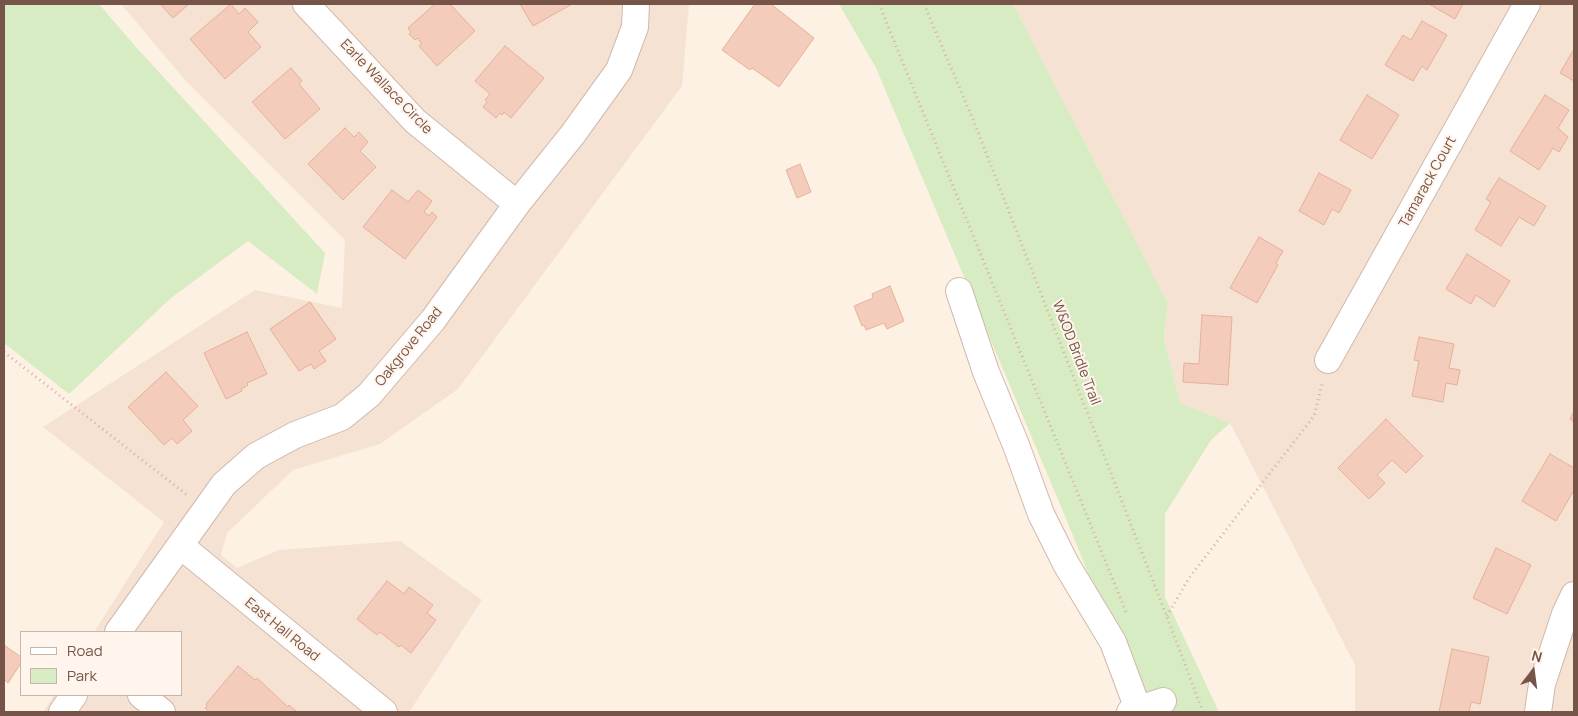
<!DOCTYPE html>
<html>
<head>
<meta charset="utf-8">
<style>
  body { margin:0 }
  #map { position:relative; width:1578px; height:716px; overflow:hidden; background:#fdf1e4; font-family:Manrope,sans-serif }
  canvas { display:block }
  .frame { position:absolute; inset:0; border:5px solid #775448; pointer-events:none }
  .legend { position:absolute; left:20px; top:631px; width:162px; height:65px; box-sizing:border-box; background:#fff5ec; border:1px solid #c9b5aa; margin:0; padding:6px 9px; list-style:none; font-size:15px; color:#775448 }
  .legend li { display:flex; align-items:center; gap:10px; height:25px }
  .legend b { width:25px; border:1px solid #c9b5aa }
  .north { position:absolute; left:1508px; top:646px; width:50px; height:50px; -webkit-text-stroke:4px #fff5ec; paint-order:stroke; rotate:15deg; font-size:14px; font-weight:700; line-height:20px; text-align:center; color:#775448 }
  .north::after { content:''; display:block; margin:auto; width:18px; height:22px; background:#775448; clip-path:polygon(50% 0,100% 100%,50% 72%,0 100%) }
</style>
</head>
<body>
<div id="map">
<canvas width="1578" height="716"></canvas>
<div class="frame"></div>
<ul class="legend">
<li><b style="height:6px;background:#fff"></b>Road</li>
<li><b style="height:14px;background:#d7ecc2"></b>Park</li>
</ul>
<div class="north">N</div>
</div>
<script>
const context = document.querySelector('canvas').getContext('2d');
context.lineJoin = 'round';
function paint(path, color) {
  context.fillStyle = color;
  context.fill(path, 'evenodd');
}
function toPath(rows) {
  const path = new Path2D();
  for (const r of rows) {
    path.moveTo(r[0], r[1]);
    for (let i = 2; i < r.length; i += 2) path.lineTo(r[i], r[i + 1]);
  }
  return path;
}
function stroke(path, color, width, dash) {
  context.strokeStyle = color;
  context.lineWidth = width;
  context.lineCap = dash ? 'butt' : 'round';
  context.setLineDash(dash || []);
  context.stroke(path);
}
function drawText(font, color, halo, rows, align = 'center') {
  context.font = font + ' Manrope,sans-serif';
  context.lineWidth = 4;
  context.setLineDash([]);
  context.textBaseline = 'middle';
  context.strokeStyle = halo;
  context.fillStyle = color;
  for (const [text, x, y, turn = 0] of rows) {
    context.save();
    context.translate(x, y);
    context.rotate((+turn || 0) * Math.PI / 180);
    context.textAlign = isNaN(turn) ? turn : align;
    if (halo) context.strokeText(text, 0, 0);
    context.fillText(text, 0, 0);
    context.restore();
  }
}
const residential = toPath([
  [121,4,689,4,682,86,458,389,380,444,293,470,227,533,221,555,237,568,279,550,400,541,482,600,410,711,411,712,43,712,54,695,181,695,181,632,94,632,164,522,43,427,255,290,342,308,345,240,186,81],
  [1013,4,1574,4,1574,712,1355,712,1355,665,1230,423,1180,403,1164,338,1168,303]
]);
const green = toPath([
  [4,4,99,4,135,46,325,253,317,294,248,241,171,298,69,394,4,343],
  [839,4,1013,4,1168,303,1164,338,1180,403,1230,423,1211,440,1165,514,1165,597,1219,712,1144,712,1065,516,876,68]
]);
const building = toPath([
  [160,4,189,4,173,18,160,4],
  [231,4,239,14,245,8,258,22,248,32,261,47,225,79,190,39,231,4],
  [435,4,450,4,475,31,437,66,419,46,422,44,417,38,415,40,409,34,411,32,408,28,435,4],
  [520,4,572,4,533,26,520,4],
  [755,4,771,4,814,38,779,87,752,68,750,70,722,50,755,4],
  [1429,4,1463,4,1455,19,1429,4],
  [1422,21,1447,35,1427,70,1422,66,1413,81,1385,65,1403,35,1411,40,1422,21],
  [505,46,544,78,511,118,504,112,502,115,500,113,496,118,483,107,487,102,485,100,490,94,475,81,505,46],
  [1574,49,1574,81,1560,73,1574,49],
  [291,68,302,81,299,84,304,90,320,109,285,139,252,102,291,68],
  [1367,95,1399,115,1372,159,1340,140,1367,95],
  [1545,95,1569,110,1558,128,1568,137,1559,152,1553,148,1539,170,1510,151,1545,95],
  [345,128,354,137,359,132,368,142,360,151,376,167,343,200,308,164,345,128],
  [800,164,811,192,797,198,786,170,800,164],
  [1319,173,1351,190,1339,213,1332,209,1324,225,1299,211,1319,173],
  [1499,178,1546,206,1534,226,1519,217,1501,246,1475,230,1491,202,1486,199,1499,178],
  [392,190,408,202,418,190,432,201,424,212,429,216,432,212,437,217,405,259,363,227,392,190],
  [1259,237,1283,251,1276,263,1278,265,1257,303,1230,288,1259,237],
  [1467,254,1510,281,1494,307,1476,295,1471,304,1446,289,1467,254],
  [890,286,904,321,887,329,884,323,866,330,864,325,862,326,854,306,873,298,872,294,890,286],
  [310,302,336,339,319,351,326,361,314,369,311,364,299,371,270,329,310,302],
  [1202,315,1232,317,1228,385,1183,382,1184,363,1199,364,1202,315],
  [247,332,267,374,247,383,248,385,241,389,242,391,226,399,204,353,247,332],
  [1419,337,1454,344,1449,368,1460,370,1457,385,1446,383,1443,402,1412,396,1419,361,1414,360,1419,337],
  [166,372,198,406,183,420,192,431,177,444,172,438,164,445,128,407,166,372],
  [1574,411,1574,422,1570,419,1574,411],
  [1386,419,1423,456,1406,473,1392,460,1377,475,1385,483,1369,499,1338,468,1386,419],
  [1550,454,1574,468,1574,490,1556,521,1522,501,1550,454],
  [1496,548,1531,565,1507,614,1473,598,1496,548],
  [387,581,404,594,409,587,433,605,427,613,436,620,411,653,401,645,399,647,380,632,377,635,357,619,387,581],
  [4,645,21,657,21,663,8,683,4,679,4,645],
  [1452,649,1489,657,1480,704,1471,702,1469,712,1439,712,1452,649],
  [238,666,255,680,257,678,288,707,289,705,297,712,210,712,205,708,207,706,206,704,238,666]
]);
const path = toPath([
  [879,4,1126,612],
  [924,4,974,122,1167,617,1203,712],
  [4,352,187,495],
  [1167,616,1189,578,1314,416,1322,384]
]);
const minor = toPath([
  [306,4,415,121,517,204],
  [959,291,986,372,1016,445,1041,514,1066,564,1113,642,1138,709],
  [1328,360,1527,4],
  [181,546,384,712],
  [118,632,224,484,256,456,295,435,342,417,369,395,433,320,517,204,573,134,619,70,635,27,636,4],
  [141,695,162,712],
  [62,712,74,695],
  [1130,712,1163,701],
  [1538,712,1542,684,1565,614,1574,595]
]);
const streetNames = [
  ["Earle Wallace Circle",386,87,46],
  ["Tamarack Court",1428,182,-61],
  ["Oakgrove Road",409,347,-51],
  ["W&OD Bridle Trail",1076,353,69],
  ["East Hall Road",282,630,39]
];
paint(residential, '#f5e2d2');
paint(green, '#d7ecc2');
paint(building, '#f4ccbb');
stroke(building, '#e7b09a', 1);
stroke(minor, '#d1b9ac', 28);
stroke(path, '#d9af9d', 3, [1, 4]);
stroke(minor, '#fff', 26);
drawText('14px', '#775448', '#fff5ec', streetNames);
</script>
</body>
</html>
